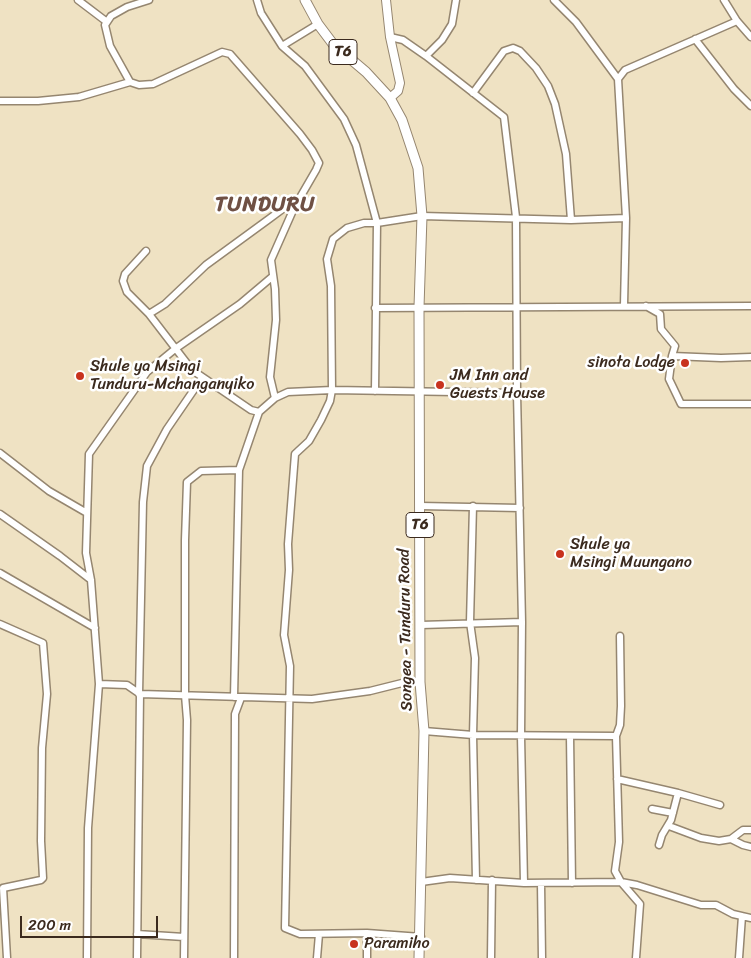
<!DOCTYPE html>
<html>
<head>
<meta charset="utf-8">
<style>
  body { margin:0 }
  #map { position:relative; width:751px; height:958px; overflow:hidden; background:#efe2c3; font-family:Sriracha,sans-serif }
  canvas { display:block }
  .scale { position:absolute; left:20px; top:916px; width:138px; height:22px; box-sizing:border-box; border:2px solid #3b2a1e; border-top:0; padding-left:6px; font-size:15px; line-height:18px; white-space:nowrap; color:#3b2a1e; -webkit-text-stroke:4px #fff; paint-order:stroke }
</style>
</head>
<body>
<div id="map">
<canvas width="751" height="958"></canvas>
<div class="scale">200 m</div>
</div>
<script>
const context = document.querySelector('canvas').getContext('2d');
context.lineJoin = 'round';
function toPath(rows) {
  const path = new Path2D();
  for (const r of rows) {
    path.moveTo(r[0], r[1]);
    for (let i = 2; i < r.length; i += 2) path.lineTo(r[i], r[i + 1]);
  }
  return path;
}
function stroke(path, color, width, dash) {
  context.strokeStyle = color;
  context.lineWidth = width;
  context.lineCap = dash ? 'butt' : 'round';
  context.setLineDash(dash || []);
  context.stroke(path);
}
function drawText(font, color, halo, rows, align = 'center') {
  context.font = font + ' Sriracha,sans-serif';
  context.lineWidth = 5;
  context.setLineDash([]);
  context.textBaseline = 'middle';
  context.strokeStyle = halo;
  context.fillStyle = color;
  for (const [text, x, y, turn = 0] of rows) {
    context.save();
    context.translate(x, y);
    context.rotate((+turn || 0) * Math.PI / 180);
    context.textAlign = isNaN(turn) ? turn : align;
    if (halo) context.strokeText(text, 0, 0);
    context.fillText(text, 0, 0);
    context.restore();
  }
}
const minor = toPath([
  [78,0,107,22],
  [149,0,127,7,111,16,105,25,110,46,130,82,139,85,153,84,222,52,230,54,300,134,312,150,319,163,316,170,294,208,271,260,275,289,276,320,270,377,275,398],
  [257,0,261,13,282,46,305,66,344,119,356,145,377,223,375,391],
  [554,0,576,22,618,79],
  [724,0,737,21,751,37],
  [390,37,403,40,426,56,504,117,516,217,517,393,522,622,521,736,524,883],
  [695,39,734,89,751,106],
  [282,46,318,24],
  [426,56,442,40,452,24,456,0],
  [473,93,504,51,513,48,520,51,536,68,548,86,555,104,566,154,571,220],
  [0,101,38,101,79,97,130,82],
  [146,251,125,274,123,281,127,292,149,314,192,370,251,410,259,412,275,398,288,392,332,390,517,393],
  [624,305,626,218,618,79,625,70,737,21],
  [646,306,660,314,661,329,675,346,672,356,669,379,681,404,751,404],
  [375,308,751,306],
  [149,314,165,304,206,265,269,219,288,205,294,208],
  [672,356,721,358,751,357],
  [0,453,49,491,87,513],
  [420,506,520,508],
  [473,506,470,622,475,658,473,735,476,880],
  [0,514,60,556,91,580],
  [0,573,95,628],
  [0,624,43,643,47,694,42,748,41,841,43,878,41,880,3,888,7,958],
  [421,625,522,622],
  [620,636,621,706,620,725,616,736,619,842,615,871,621,882,640,904,636,958],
  [99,684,127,685,140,694,312,699,370,691,410,681,420,682],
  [139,694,143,502,147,466,167,429,202,378],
  [234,697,239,470,259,412],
  [424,731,473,735,616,736],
  [570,736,572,883],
  [617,779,678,793,720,805],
  [652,809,673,813],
  [669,826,701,838,719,841,731,839,743,830,751,830],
  [731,839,743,845,751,847],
  [659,845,662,835,671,820,678,793],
  [421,882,450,878,524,883,621,882,637,885,701,905,716,905,733,914,751,918],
  [541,883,542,958],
  [137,934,184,937],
  [421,937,367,933,300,934,285,928,290,666,284,635,289,570,288,544,295,454,309,441,321,420,330,401,332,390,331,286,327,259,333,239,347,228,364,223,377,223,422,216,571,220,626,218],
  [87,958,88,828,99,684,91,580,86,553,89,454,147,372,175,349,240,304,272,277],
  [137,958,140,694],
  [184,958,187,720,185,695,185,540,187,482,201,471,239,470],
  [234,958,235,714,241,698],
  [317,958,319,934],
  [367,958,367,933],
  [491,958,492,880],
  [739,958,742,916]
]);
const major = toPath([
  [386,0,390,37,400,83,398,91,390,98]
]);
const highway = toPath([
  [305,0,318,24,333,44,366,72,390,98,402,120,418,168,422,216,419,307,420,682,424,731,419,958]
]);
const markers = [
  [685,363,5,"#c8321e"],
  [80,376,5,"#c8321e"],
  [440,385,5,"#c8321e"],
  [560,554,5,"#c8321e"],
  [354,944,5,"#c8321e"]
];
const shields = [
  [343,52,28],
  [420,525,28]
];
const shieldNames = [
  ["T6",343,52],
  ["T6",420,525]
];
const poiNames = [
  ["sinota Lodge",675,363,"right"],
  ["Shule ya Msingi",90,367],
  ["Tunduru-Mchanganyiko",90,385],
  ["JM Inn and",450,376],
  ["Guests House",450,394],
  ["Shule ya",570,545],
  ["Msingi Muungano",570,563],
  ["Paramiho",364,944]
];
const streetNames = [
  ["Songea - Tunduru Road",406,630,-91]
];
const districtNames = [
  ["TUNDURU",265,206]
];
stroke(minor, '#958670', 9);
stroke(major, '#958670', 10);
stroke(highway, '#958670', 11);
stroke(minor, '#fff', 6);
stroke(major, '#fff', 8);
stroke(highway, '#fff', 9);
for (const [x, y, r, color] of markers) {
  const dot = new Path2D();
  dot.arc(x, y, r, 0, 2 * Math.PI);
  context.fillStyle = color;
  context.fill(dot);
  stroke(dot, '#fff', 2);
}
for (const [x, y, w] of shields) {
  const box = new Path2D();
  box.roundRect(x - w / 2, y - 12.5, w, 25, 4);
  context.fillStyle = '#fff';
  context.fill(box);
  stroke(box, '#3b2a1e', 1);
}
drawText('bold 15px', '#3b2a1e', null, shieldNames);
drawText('16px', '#3b2a1e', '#fff', poiNames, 'left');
drawText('16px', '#3b2a1e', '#fff', streetNames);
context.letterSpacing = '1px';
drawText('bold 21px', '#6f5044', '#fff', districtNames);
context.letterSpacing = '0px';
</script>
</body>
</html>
